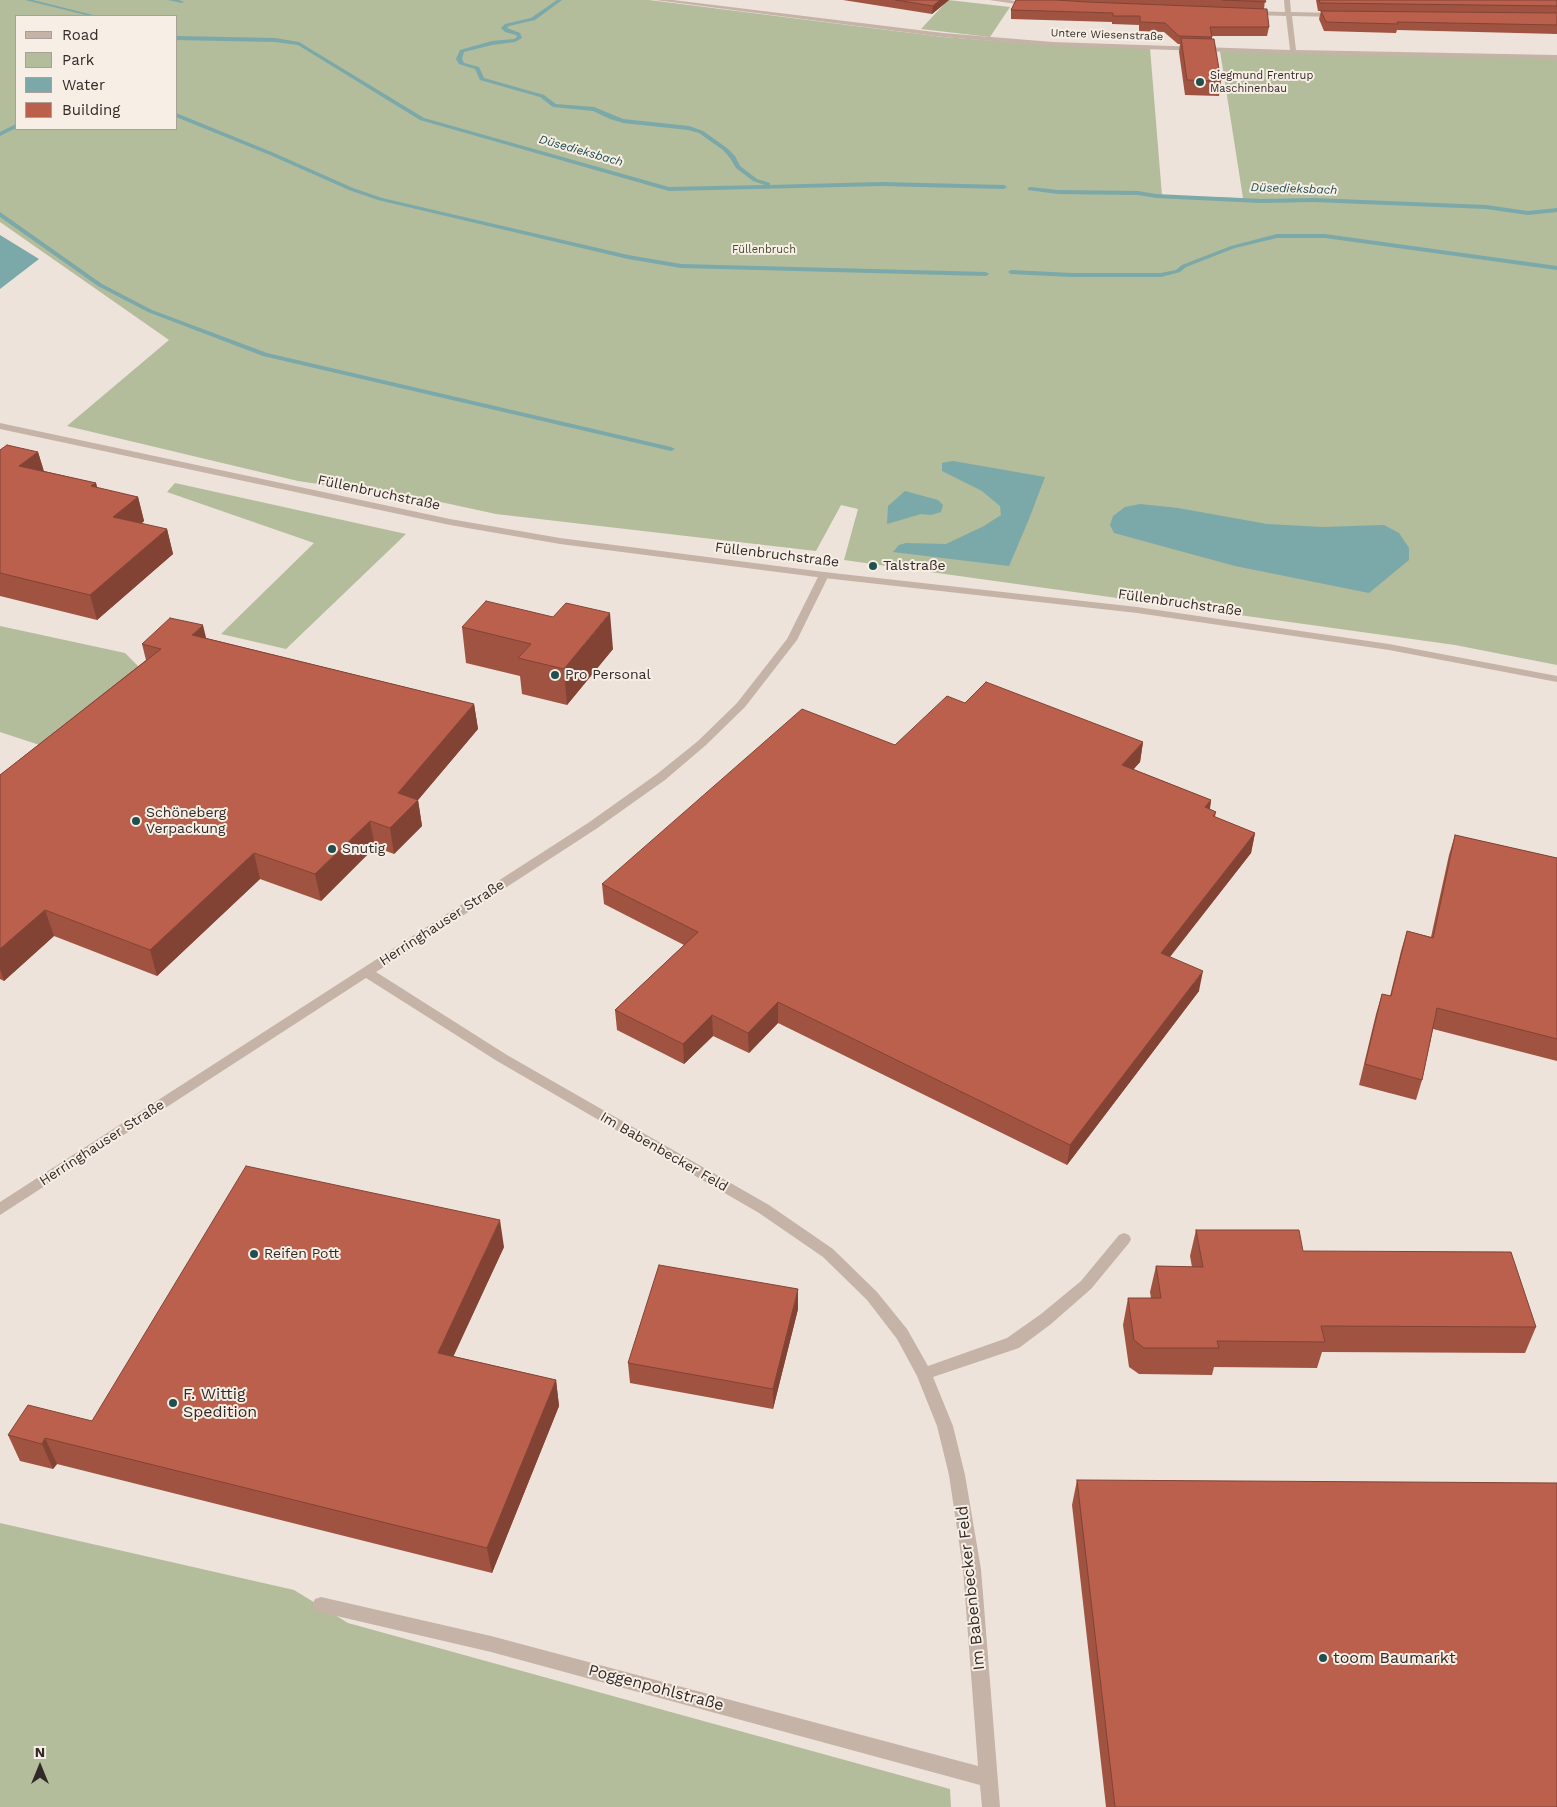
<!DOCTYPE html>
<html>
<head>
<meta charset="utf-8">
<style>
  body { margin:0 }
  #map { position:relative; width:1557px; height:1807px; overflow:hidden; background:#eee3da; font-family:"Work Sans",sans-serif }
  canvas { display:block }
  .legend { position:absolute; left:15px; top:15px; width:162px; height:115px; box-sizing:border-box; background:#f7eee5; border:1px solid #a8a099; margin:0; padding:6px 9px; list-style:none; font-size:15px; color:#322a27 }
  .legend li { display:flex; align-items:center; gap:10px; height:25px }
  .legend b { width:25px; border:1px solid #a8a099 }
  .north { position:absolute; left:15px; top:1742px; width:50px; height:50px; -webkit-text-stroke:4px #f7eee5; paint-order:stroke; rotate:0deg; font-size:14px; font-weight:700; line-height:20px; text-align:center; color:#322a27 }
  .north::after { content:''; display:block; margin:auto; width:18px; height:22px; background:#322a27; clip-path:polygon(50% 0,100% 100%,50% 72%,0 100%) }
</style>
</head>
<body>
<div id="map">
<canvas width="1557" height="1807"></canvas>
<ul class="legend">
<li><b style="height:6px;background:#c5b3a7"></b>Road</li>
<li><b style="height:14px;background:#b3bc9b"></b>Park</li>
<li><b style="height:14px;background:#7ba8a8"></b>Water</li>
<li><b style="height:14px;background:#ba604c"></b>Building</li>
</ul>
<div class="north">N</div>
</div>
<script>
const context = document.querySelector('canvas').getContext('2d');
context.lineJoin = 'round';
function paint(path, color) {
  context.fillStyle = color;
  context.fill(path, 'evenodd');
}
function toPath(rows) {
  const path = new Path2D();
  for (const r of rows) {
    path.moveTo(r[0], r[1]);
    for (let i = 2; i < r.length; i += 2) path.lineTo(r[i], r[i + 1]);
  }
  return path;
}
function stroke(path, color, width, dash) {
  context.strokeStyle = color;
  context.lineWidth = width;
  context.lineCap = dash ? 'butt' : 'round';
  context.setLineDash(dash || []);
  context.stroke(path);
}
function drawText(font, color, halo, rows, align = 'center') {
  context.font = font + ' "Work Sans",sans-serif';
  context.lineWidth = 4;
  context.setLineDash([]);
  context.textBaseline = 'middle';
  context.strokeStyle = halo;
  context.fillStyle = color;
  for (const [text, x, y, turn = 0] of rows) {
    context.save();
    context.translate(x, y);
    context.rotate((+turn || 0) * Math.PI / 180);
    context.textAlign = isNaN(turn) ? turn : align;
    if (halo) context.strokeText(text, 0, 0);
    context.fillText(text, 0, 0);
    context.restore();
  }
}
const green = toPath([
  [0,0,649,0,943,37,1051,45,1150,48,1162,196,1243,198,1220,51,1557,58,1557,665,1455,645,844,560,858,509,841,505,816,551,496,514,436,501,298,481,67,426,169,340,0,222],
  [16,16,176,16,176,129,16,129],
  [948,0,1010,7,990,37,921,29],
  [175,483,406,534,286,649,221,634,314,543,167,492],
  [0,626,125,653,145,673,61,752,0,732],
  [0,1523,294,1590,348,1623,950,1789,951,1807,0,1807]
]);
const water = toPath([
  [0,235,39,259,0,289],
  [953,461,1045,477,1029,519,1009,566,893,552,899,545,906,543,946,544,984,526,1001,515,1000,506,982,491,942,471,942,463],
  [905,491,938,500,943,505,941,512,931,515,921,514,887,524,888,506],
  [1140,504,1178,508,1267,524,1322,527,1384,525,1399,533,1409,548,1409,560,1369,593,1235,566,1114,533,1110,525,1113,516,1125,507]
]);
const stream = toPath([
  [25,0,33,0,97,16,90,16,25,0],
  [168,0,179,0,184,2,182,3,168,0],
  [557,0,562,0,535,20,509,26,507,28,520,33,522,38,515,42,492,45,464,52,462,59,464,63,479,67,484,78,544,95,556,104,594,107,623,119,689,126,703,131,727,148,735,156,740,166,757,179,770,183,770,185,881,182,1004,185,1007,187,1004,189,881,186,669,191,420,120,298,45,275,42,176,40,176,36,275,38,299,42,424,118,669,187,765,185,753,181,736,168,730,158,723,150,699,133,688,130,623,123,610,119,593,111,553,107,540,97,480,80,475,69,459,64,456,59,460,50,492,41,514,39,517,37,516,35,505,32,501,28,505,24,531,18,557,0],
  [176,113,274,153,353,188,382,198,628,255,681,264,986,272,989,274,986,276,681,268,628,259,378,200,349,190,270,155,176,117,176,113],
  [16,124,16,128,0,136,0,132,16,124],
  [1030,187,1058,190,1138,191,1156,194,1261,199,1314,198,1486,205,1528,211,1557,208,1557,212,1528,215,1486,209,1314,202,1261,203,1156,198,1138,195,1058,194,1028,190,1028,188,1030,187],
  [0,212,102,284,152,310,267,353,671,447,675,449,671,451,263,356,148,312,98,286,0,217,0,212],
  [1277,234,1325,234,1557,266,1557,270,1325,238,1277,238,1235,248,1186,267,1180,272,1161,277,1072,277,1011,274,1008,272,1011,270,1072,273,1161,273,1176,270,1182,265,1231,246,1277,234]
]);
const minor = toPath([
  [655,0,673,0,943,33,1053,42,1290,50,1286,16,1252,15,1249,13,1252,11,1285,12,1284,0,1290,0,1291,12,1337,13,1340,15,1337,17,1292,16,1296,50,1557,55,1557,59,1293,54,1053,46,943,37,655,0],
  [989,0,1009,0,1033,4,1030,6,989,0],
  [824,572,829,575,797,640,745,707,706,745,665,780,596,829,376,972,507,1055,769,1205,833,1249,877,1292,907,1329,928,1366,1007,1338,1041,1314,1081,1281,1119,1235,1124,1233,1129,1235,1131,1239,1129,1243,1091,1289,1051,1324,1019,1348,933,1377,953,1426,965,1475,981,1569,1000,1807,982,1807,980,1785,491,1652,315,1611,312,1605,315,1599,321,1597,491,1636,978,1766,963,1569,949,1475,937,1426,917,1376,897,1339,867,1300,823,1257,759,1213,497,1061,366,978,0,1215,0,1202,588,823,657,774,698,741,737,703,787,639,819,575,824,572]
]);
const tertiary = toPath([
  [0,423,450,519,560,538,824,572,1137,607,1389,644,1557,676,1557,682,1389,650,1137,613,824,578,560,544,450,525,0,429,0,423]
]);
const wall = toPath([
  [843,0,949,0,932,14],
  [1016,0,1265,0,1264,9,1269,27,1267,36,1212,36,1212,39,1221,81,1219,96,1185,95,1179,52,1180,44,1178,44,1164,32,1139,31,1139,25,1112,24,1112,22,1011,19,1011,10],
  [1316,0,1557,0,1557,34,1397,30,1396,33,1324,31,1319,19,1321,11,1318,11],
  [0,450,38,452,44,471,96,483,97,488,138,497,144,521,141,524,167,529,173,554,97,620,0,596],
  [462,627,613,649,567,705,522,694,520,676,466,663],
  [206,638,474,704,478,729,418,800,422,826,394,854,375,847,321,901,260,879,157,976,54,936,4,981,0,979,0,775,146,660,142,644],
  [965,703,1143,742,1140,762,1133,769,1211,800,1210,809,1216,812,1215,817,1255,833,1251,853,1170,957,1199,991,1067,1165,778,1023,749,1053,713,1036,684,1064,617,1030,615,1010,684,945,604,904,602,884,895,745],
  [1455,835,1557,858,1557,1061,1433,1029,1422,1080,1416,1100,1359,1085,1376,1014,1382,994,1390,996,1401,951,1407,931,1431,937,1449,855],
  [1196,1230,1303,1251,1536,1327,1525,1353,1322,1352,1317,1368,1214,1367,1212,1375,1139,1374,1129,1367,1123,1325,1128,1298,1151,1298,1150,1292,1156,1266,1192,1267,1190,1256],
  [504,1247,453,1356,556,1380,559,1406,492,1573,57,1464,53,1469,20,1461,8,1435,92,1421],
  [798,1309,773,1409,630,1383,628,1363],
  [1077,1480,1557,1807,1106,1807,1072,1505]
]);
const shadedWall = toPath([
  [940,0,949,0,932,14,933,6],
  [38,452,45,476,19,466],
  [96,483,102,507,91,486],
  [138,497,144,521,120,542,113,517],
  [167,529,173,554,97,620,90,595],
  [610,613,613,649,567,705,564,669],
  [203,625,209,650,192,635],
  [474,704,478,729,418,800,422,826,394,854,390,828,398,793],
  [1143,742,1140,762,1120,785,1122,765],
  [1211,800,1208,820,1205,807],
  [370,821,375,847,321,901,315,874],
  [1255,833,1251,853,1157,973,1161,953],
  [254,853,260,879,157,976,150,950],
  [45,910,54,936,4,981,0,969,0,949],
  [1203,971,1199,991,1067,1165,1070,1145],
  [778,1002,778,1023,749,1053,748,1033],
  [712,1015,713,1036,684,1064,683,1044],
  [500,1220,504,1247,443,1379,438,1353],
  [798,1289,798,1309,773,1409,773,1389],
  [556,1380,559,1406,492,1573,487,1548],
  [45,1438,57,1464,53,1469,42,1444]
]);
const building = toPath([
  [896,0,940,0,933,6,896,0],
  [1016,0,1056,0,1088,2,1267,9,1269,27,1210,27,1212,37,1179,36,1165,23,1140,22,1140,16,1113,16,1113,13,1011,10,1016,0],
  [1223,0,1265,0,1266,2,1223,0],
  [1319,0,1557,0,1557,6,1320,3,1319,0],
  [1321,11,1557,13,1557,25,1397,22,1398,24,1326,22,1321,11],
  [1181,38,1214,39,1221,81,1187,80,1181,38],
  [7,445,38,452,19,466,96,483,91,486,138,497,113,517,167,529,90,595,0,573,0,450,7,445],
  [486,601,553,617,566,603,610,613,564,669,518,658,531,644,462,627,486,601],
  [170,618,203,625,192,635,474,704,398,793,418,800,390,828,370,821,315,874,254,853,150,950,45,910,0,949,0,775,161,649,142,644,170,618],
  [986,682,1143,742,1122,765,1211,800,1205,807,1216,812,1213,816,1255,833,1161,953,1203,971,1070,1145,778,1002,748,1033,712,1015,683,1044,615,1010,698,932,602,884,802,709,895,745,947,696,965,703,986,682],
  [1455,835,1557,858,1557,1039,1437,1008,1422,1080,1365,1064,1382,994,1391,996,1407,931,1433,938,1455,835],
  [246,1166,500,1220,438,1353,556,1380,487,1548,45,1438,42,1444,8,1435,28,1405,92,1421,246,1166],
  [1196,1230,1299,1230,1303,1251,1511,1252,1536,1327,1321,1326,1325,1342,1217,1341,1219,1348,1144,1348,1134,1340,1128,1298,1161,1298,1156,1266,1203,1267,1196,1230],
  [659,1265,798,1289,773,1389,628,1363,659,1265],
  [1077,1480,1557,1483,1557,1807,1115,1807,1077,1480]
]);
const markers = [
  [1200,82,5,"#214f4f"],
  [873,566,5,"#214f4f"],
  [555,675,5,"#214f4f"],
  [136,821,5,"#214f4f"],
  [332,849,5,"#214f4f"],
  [254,1254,5,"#214f4f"],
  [173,1403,5,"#214f4f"],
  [1323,1658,5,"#214f4f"]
];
const farStreetnames = [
  ["Untere Wiesenstraße",1107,35,2]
];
const farPoinames = [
  ["Siegmund Frentrup",1210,76],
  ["Maschinenbau",1210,89]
];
const farParknames = [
  ["Füllenbruch",764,250]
];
const farWaternames = [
  ["Düsedieksbach",581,151,16],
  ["Düsedieksbach",1294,189,2]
];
const streetNames = [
  ["Füllenbruchstraße",379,493,12],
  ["Füllenbruchstraße",777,555,7],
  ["Füllenbruchstraße",1180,603,8],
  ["Herringhauser Straße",442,923,-33],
  ["Herringhauser Straße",102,1143,-33],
  ["Im Babenbecker Feld",664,1152,30]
];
const poiNames = [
  ["Talstraße",883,566],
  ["Pro Personal",565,675],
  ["Schöneberg",146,813],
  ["Verpackung",146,829],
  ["Snutig",342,849],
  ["Reifen Pott",264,1254]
];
const nearPoinames = [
  ["F. Wittig",183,1394],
  ["Spedition",183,1412],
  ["toom Baumarkt",1333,1658]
];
const nearStreetnames = [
  ["Im Babenbecker Feld",971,1588,-96],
  ["Poggenpohlstraße",656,1688,15]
];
paint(green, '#b3bc9b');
paint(water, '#7ba8a8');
paint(stream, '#7ba8a8');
paint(minor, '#c5b3a7');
paint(tertiary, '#c5b3a7');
paint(wall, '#a05341');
paint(shadedWall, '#824335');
paint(building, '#ba604c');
stroke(building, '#824335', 1);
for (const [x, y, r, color] of markers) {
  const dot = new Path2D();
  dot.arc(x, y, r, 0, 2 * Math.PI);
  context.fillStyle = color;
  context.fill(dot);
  stroke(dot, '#f7eee5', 2);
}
drawText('11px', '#322a27', '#f7eee5', farStreetnames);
drawText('11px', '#322a27', '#f7eee5', farPoinames, 'left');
drawText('11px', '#444e2d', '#f7eee5', farParknames);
drawText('italic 12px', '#214f4f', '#f7eee5', farWaternames);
drawText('14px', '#322a27', '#f7eee5', streetNames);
drawText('14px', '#322a27', '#f7eee5', poiNames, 'left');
drawText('16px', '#322a27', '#f7eee5', nearPoinames, 'left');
drawText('16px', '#322a27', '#f7eee5', nearStreetnames);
</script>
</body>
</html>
